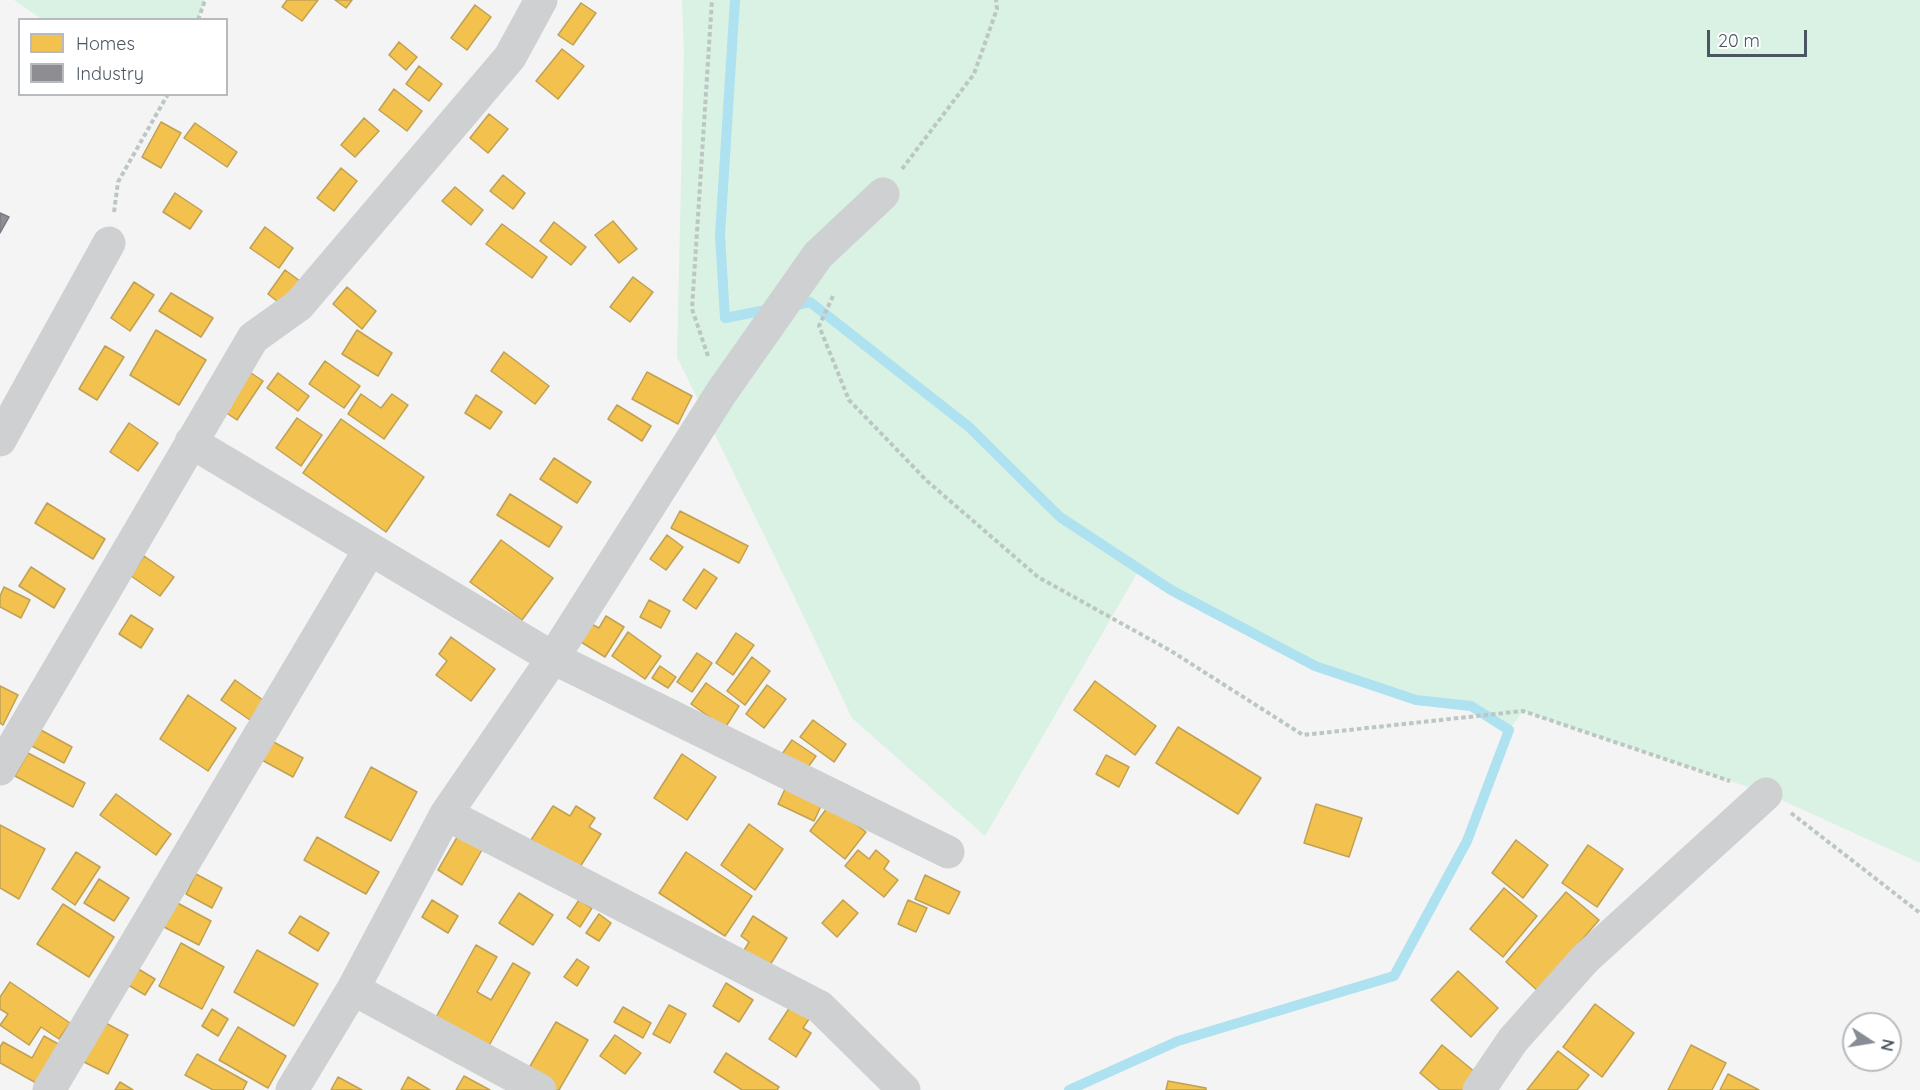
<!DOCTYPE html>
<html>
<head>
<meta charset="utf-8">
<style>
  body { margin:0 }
  #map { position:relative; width:1920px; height:1090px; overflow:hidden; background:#f4f4f4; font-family:Quicksand,sans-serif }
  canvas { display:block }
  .legend { position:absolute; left:18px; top:18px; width:210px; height:78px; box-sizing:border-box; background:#fff; border:2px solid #b7bbc0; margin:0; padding:8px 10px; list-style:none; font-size:18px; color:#4a5661 }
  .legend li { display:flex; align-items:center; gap:12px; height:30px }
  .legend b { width:30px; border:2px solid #b7bbc0 }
  .north { position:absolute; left:1842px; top:1012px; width:60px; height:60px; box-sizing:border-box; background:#fff; border:2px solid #b7bbc0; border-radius:50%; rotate:102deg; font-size:16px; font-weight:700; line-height:24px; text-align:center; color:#4a5661 }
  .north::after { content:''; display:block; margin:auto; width:21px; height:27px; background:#868d94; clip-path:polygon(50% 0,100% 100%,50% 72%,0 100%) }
  .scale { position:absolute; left:1707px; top:30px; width:100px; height:27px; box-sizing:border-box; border:3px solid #4a5661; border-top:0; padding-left:8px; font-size:18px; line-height:21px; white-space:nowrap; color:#4a5661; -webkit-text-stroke:4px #fff; paint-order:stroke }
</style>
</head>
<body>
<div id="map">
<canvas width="1920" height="1090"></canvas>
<ul class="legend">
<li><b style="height:16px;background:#f2c14e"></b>Homes</li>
<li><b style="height:16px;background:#8d8d92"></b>Industry</li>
</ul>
<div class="north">N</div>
<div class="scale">20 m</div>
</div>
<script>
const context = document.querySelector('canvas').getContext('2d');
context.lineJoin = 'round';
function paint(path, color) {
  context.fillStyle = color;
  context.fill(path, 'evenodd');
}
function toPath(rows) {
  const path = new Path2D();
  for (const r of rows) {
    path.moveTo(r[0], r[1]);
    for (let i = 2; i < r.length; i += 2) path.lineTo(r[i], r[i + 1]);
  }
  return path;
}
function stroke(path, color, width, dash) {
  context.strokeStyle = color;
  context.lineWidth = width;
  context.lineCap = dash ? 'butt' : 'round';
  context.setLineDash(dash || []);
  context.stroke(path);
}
const green = toPath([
  [14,0,205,0,198,19,43,20],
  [682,0,1920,0,1920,863,1766,793,1523,711,1509,730,1471,706,1416,700,1315,666,1171,590,1139,570,985,836,852,718,790,588,677,357,684,51]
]);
const homes = toPath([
  [287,0,318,0,302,21,282,7,287,0],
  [335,0,352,0,346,8,335,0],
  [581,3,596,13,573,45,558,35,581,3],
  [475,5,491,17,467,50,451,38,475,5],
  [399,42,417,57,406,70,389,55,399,42],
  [562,49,584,66,558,99,536,81,562,49],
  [419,66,442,84,429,101,406,84,419,66],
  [394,89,422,111,407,131,379,110,394,89],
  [489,114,508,129,488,153,470,138,489,114],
  [364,118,379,131,355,157,341,145,364,118],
  [161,122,181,133,161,168,142,157,161,122],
  [195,123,237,152,227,167,184,138,195,123],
  [341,168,357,181,334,211,317,198,341,168],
  [503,175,525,193,513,209,490,191,503,175],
  [455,187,483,210,471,225,442,201,455,187],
  [175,193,202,211,190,229,163,212,175,193],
  [613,221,637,249,619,263,595,235,613,221],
  [554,222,586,247,571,265,540,241,554,222],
  [502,224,547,257,532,278,486,244,502,224],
  [265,227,293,248,279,268,250,248,265,227],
  [285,270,300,281,282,305,268,294,285,270],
  [633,277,653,292,630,322,610,307,633,277],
  [134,282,154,295,130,331,111,318,134,282],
  [347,287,376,311,362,329,333,304,347,287],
  [171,293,213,318,201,337,159,311,171,293],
  [156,330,206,360,179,405,130,375,156,330],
  [357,330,392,353,378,376,342,354,357,330],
  [105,346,124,357,97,400,79,389,105,346],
  [504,352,549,386,535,404,491,371,504,352],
  [325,361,360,386,344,408,309,384,325,361],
  [245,369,263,381,237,420,219,408,245,369],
  [647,372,692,396,678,424,632,399,647,372],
  [278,373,309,396,298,411,267,388,278,373],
  [361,394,381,408,392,394,408,405,384,439,348,414,361,394],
  [476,395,502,412,490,429,465,413,476,395],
  [617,405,651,426,642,441,608,419,617,405],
  [297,418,322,435,301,466,276,448,297,418],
  [341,419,424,477,386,532,303,473,341,419],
  [129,423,158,443,138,471,110,452,129,423],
  [554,458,591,482,577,503,540,479,554,458],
  [510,494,562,527,549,547,497,515,510,494],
  [47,503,105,539,93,559,35,523,47,503],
  [680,511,748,546,739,563,671,528,680,511],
  [667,535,683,547,666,570,650,559,667,535],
  [501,540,553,578,522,620,470,582,501,540],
  [144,556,174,577,160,596,131,576,144,556],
  [31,567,65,589,54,608,19,586,31,567],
  [704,569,717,578,696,609,683,600,704,569],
  [4,587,30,600,21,618,0,607,0,596,4,587],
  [649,600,670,611,661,628,640,617,649,600],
  [131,615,153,629,141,648,119,634,131,615],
  [606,616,624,627,605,657,573,637,584,620,599,628,606,616],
  [628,632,661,656,645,679,612,656,628,632],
  [736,633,754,645,733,675,716,663,736,633],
  [451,637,495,669,471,701,436,675,447,661,439,654,451,637],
  [697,653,712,663,692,692,677,682,697,653],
  [752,657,770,671,745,705,727,691,752,657],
  [660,666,676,677,668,688,652,678,660,666],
  [235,680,263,700,250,720,221,700,235,680],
  [1095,681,1156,726,1135,755,1074,710,1095,681],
  [706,683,739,706,725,728,691,704,706,683],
  [767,685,786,699,764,728,746,714,767,685],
  [0,686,18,695,3,725,0,723,0,686],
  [188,695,236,728,208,771,160,739,188,695],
  [813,720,846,744,834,762,800,737,813,720],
  [1178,727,1261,778,1238,814,1156,763,1178,727],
  [39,729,72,747,64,763,30,745,39,729],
  [270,740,303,758,293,777,260,759,270,740],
  [792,740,816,756,806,770,782,754,792,740],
  [28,753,85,783,73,807,15,776,28,753],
  [682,754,716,777,687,820,654,798,682,754],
  [1106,755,1129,767,1119,787,1096,774,1106,755],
  [371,767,417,792,391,841,345,817,371,767],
  [786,787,822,804,814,821,778,804,786,787],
  [116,794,171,834,156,855,100,815,116,794],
  [830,804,866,832,845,859,810,831,830,804],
  [1316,804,1362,818,1349,857,1304,843,1316,804],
  [553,806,570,816,576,806,595,818,589,827,601,834,578,870,531,840,553,806],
  [749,824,783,849,755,890,721,865,749,824],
  [0,825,45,849,19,899,0,888,0,825],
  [459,834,483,848,462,885,438,870,459,834],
  [317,837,379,872,366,894,304,860,317,837],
  [1516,840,1548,865,1523,898,1492,873,1516,840],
  [1588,845,1623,869,1597,907,1562,883,1588,845],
  [858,850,869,859,876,850,889,861,884,869,898,880,884,897,845,866,858,850],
  [76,852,100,867,75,905,52,889,76,852],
  [686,852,752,896,725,936,659,893,686,852],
  [196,874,222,888,212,908,186,894,196,874],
  [925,875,960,892,949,914,915,899,925,875],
  [99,879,129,898,114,921,84,903,99,879],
  [1504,888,1537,916,1503,957,1470,929,1504,888],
  [1566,892,1599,920,1538,991,1506,962,1566,892],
  [519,893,553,915,533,945,499,923,519,893],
  [172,900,211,921,199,945,160,925,172,900],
  [432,900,458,916,448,933,422,917,432,900],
  [579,900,592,908,580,927,567,918,579,900],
  [843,900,858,913,837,937,822,923,843,900],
  [908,900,927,908,916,932,898,924,908,900],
  [63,904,114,937,89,977,37,944,63,904],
  [599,914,611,923,599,941,586,933,599,914],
  [300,916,329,933,318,951,289,933,300,916],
  [753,916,787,938,768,968,743,952,749,942,741,936,753,916],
  [181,943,224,967,202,1009,159,986,181,943],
  [476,945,497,957,477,992,491,1000,513,963,530,973,487,1049,435,1019,476,945],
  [257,950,318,984,294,1026,234,992,257,950],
  [577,959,589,967,577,986,564,977,577,959],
  [130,964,155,979,145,995,120,980,130,964],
  [1458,971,1498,1008,1471,1037,1431,1000,1458,971],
  [10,982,70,1023,59,1039,41,1027,29,1045,0,1025,8,1014,0,1009,0,997,10,982],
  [726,983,753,1000,739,1022,713,1006,726,983],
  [792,1004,811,1016,803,1028,811,1033,796,1057,769,1039,792,1004],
  [1595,1004,1634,1033,1602,1077,1563,1047,1595,1004],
  [669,1005,686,1014,670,1043,653,1034,669,1005],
  [623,1007,651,1023,643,1038,614,1022,623,1007],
  [212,1009,228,1019,218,1036,202,1026,212,1009],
  [102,1021,128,1035,108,1074,82,1061,102,1021],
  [556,1022,588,1040,559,1090,555,1090,526,1073,556,1022],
  [238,1027,286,1056,268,1088,219,1060,238,1027],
  [615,1035,641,1053,625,1074,600,1056,615,1035],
  [44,1036,60,1045,38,1084,0,1063,0,1047,3,1042,32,1058,44,1036],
  [1442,1045,1481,1077,1471,1090,1440,1090,1420,1073,1442,1045],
  [1691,1045,1726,1063,1712,1090,1668,1090,1691,1045],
  [1558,1051,1589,1075,1577,1090,1527,1090,1558,1051],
  [726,1053,779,1087,777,1090,742,1090,714,1072,726,1053],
  [197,1054,247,1082,243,1090,213,1090,185,1075,197,1054],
  [1728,1074,1759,1090,1720,1090,1728,1074],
  [464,1076,490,1090,456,1090,464,1076],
  [338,1077,362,1090,331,1090,338,1077],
  [408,1077,430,1090,401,1090,408,1077],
  [1168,1081,1206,1088,1206,1090,1166,1090,1168,1081],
  [120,1082,133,1090,115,1090,120,1082]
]);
const industry = toPath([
  [0,213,9,217,0,233,0,213]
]);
const stream = toPath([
  [735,0,720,235,725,318,771,309],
  [792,306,810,302,969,427,1060,517,1171,590,1315,666,1416,700,1471,706,1509,730,1467,841,1394,976,1178,1041,1069,1090]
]);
const path = toPath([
  [198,20,205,0],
  [902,169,974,74,997,9,996,0],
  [114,212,118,182,168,94],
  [833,296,819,326,849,400,927,481,1038,577,1171,651,1303,735,1523,711,1730,781],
  [708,356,692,309,712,0],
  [1791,813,1920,913]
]);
const minor = toPath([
  [0,440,109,243],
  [191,442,553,658,948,852],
  [0,769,253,338,299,305,510,57,541,0],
  [446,814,820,1007,904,1090],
  [353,989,540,1090],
  [49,1090,370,549],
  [292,1090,353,989,446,814,553,658,721,393,818,255,883,194],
  [1479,1090,1513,1040,1585,959,1766,794]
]);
paint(green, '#d9f2e3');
paint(homes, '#f2c14e');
stroke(homes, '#c0a154', 1.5);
paint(industry, '#8d8d92');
stroke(industry, '#797c83', 1.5);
stroke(stream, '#aee2f0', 10);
stroke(path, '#bcc7c4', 4, [4.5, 3]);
stroke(minor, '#ced0d2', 33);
</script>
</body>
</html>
